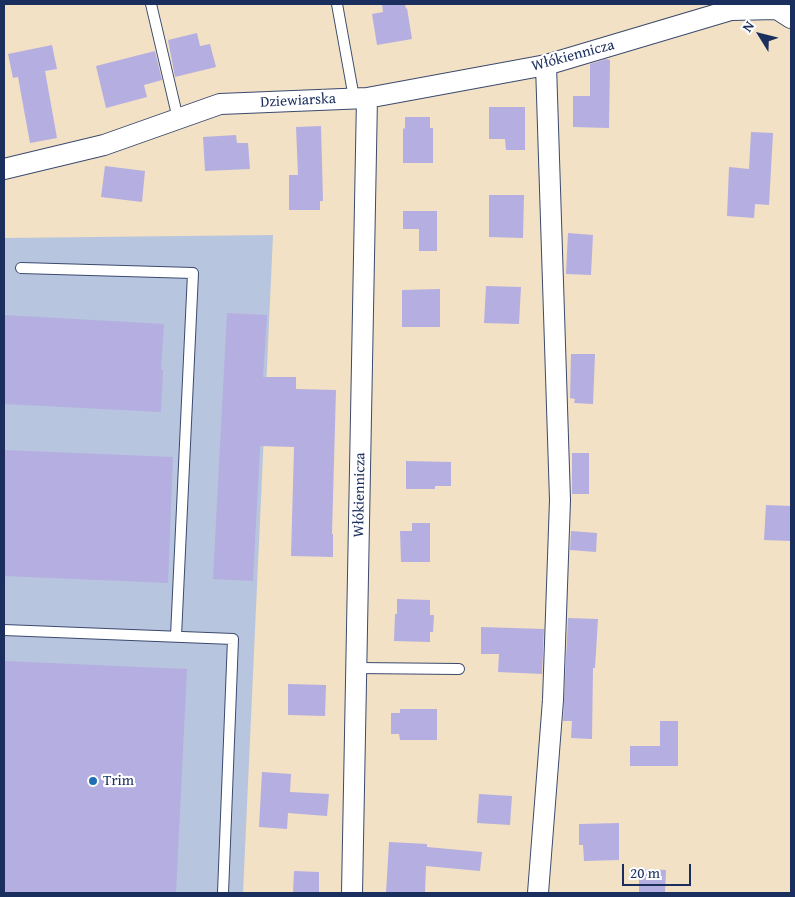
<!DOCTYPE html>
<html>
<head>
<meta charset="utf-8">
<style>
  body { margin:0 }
  #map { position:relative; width:795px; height:897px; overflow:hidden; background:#f2e1c5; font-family:"Gentium Book Plus",serif }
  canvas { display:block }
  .frame { position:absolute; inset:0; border:5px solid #1b2f5e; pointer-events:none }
  .north { position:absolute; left:735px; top:10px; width:50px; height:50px; -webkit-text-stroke:4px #fff; paint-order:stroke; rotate:306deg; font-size:14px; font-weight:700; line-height:20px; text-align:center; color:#1b2f5e }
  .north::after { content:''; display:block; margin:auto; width:18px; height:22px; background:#1b2f5e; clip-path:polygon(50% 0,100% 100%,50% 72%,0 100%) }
  .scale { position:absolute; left:622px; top:864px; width:69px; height:22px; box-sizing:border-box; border:2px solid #1b2f5e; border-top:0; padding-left:6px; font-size:15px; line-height:18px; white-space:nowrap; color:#1b2f5e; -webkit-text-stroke:4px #fff; paint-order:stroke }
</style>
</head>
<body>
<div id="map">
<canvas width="795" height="897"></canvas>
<div class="frame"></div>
<div class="north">N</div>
<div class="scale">20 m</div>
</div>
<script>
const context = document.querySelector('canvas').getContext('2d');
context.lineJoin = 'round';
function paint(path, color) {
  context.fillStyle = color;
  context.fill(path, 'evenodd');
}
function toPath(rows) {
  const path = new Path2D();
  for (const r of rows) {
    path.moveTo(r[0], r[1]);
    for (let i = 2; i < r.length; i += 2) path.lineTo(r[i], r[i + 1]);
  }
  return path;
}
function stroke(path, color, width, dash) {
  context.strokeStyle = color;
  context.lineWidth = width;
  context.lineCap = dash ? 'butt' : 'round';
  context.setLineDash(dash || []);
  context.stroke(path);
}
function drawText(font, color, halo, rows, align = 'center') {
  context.font = font + ' "Gentium Book Plus",serif';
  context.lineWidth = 4.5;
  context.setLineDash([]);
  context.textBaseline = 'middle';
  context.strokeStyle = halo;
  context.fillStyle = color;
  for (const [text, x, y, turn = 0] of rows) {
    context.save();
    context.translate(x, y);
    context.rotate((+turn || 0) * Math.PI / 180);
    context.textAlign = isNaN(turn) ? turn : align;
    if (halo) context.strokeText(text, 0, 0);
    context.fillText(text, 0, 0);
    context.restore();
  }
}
const industrial = toPath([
  [273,235,243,893,4,893,4,238]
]);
const building = toPath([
  [382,4,405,4,406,9,407,8,412,39,377,45,372,14,383,12],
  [197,33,200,46,210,44,216,67,175,77,168,40],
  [52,45,57,69,45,71,57,138,30,143,18,77,13,78,8,54],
  [155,51,162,80,144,85,147,97,106,108,96,66],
  [606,59,610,60,609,128,573,127,573,96,590,96,590,64],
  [489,107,525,107,525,150,506,150,505,139,489,139],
  [405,117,430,117,430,128,433,128,433,163,403,163,403,129,405,128],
  [321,126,323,201,320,201,320,210,289,210,289,175,298,175,296,127],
  [751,132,773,133,769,205,755,204,754,218,727,216,729,167,749,169],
  [236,135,237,143,248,143,250,169,205,171,203,137],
  [105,166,145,171,142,202,101,197],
  [489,195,524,195,523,238,489,237],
  [403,211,437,211,437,251,419,251,419,229,403,229],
  [568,233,593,235,591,275,566,274],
  [486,286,521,287,519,324,484,323],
  [440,289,440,327,402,327,402,290],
  [227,313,267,315,263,377,296,377,296,389,336,390,332,534,333,534,333,557,291,556,294,447,260,446,253,581,213,579],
  [4,315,164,324,161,370,163,370,161,412,4,404],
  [571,354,595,354,593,404,574,403,575,399,570,398],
  [4,450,173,457,168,583,4,576],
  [572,453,589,453,589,494,572,494],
  [406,461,451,462,451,486,435,486,435,489,406,489],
  [766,505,791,506,791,541,764,540],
  [412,523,430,523,430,562,401,562,400,531,412,531],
  [571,531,597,533,596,552,570,550],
  [397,599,430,600,430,615,434,615,433,632,430,632,430,642,394,641,395,614,397,614],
  [568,618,598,619,595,668,593,668,592,739,571,738,572,721,563,721],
  [481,627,544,629,542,674,498,672,499,654,481,654],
  [4,661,187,669,176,893,4,893],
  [288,684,326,685,325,716,288,715],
  [400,709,437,709,437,740,400,740,399,734,391,734,391,713,400,713],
  [660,721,678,721,678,766,630,766,630,746,660,746],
  [262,772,291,774,290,792,329,794,327,816,288,813,287,829,259,827],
  [479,794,512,796,510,825,477,823],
  [619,823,619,860,584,861,583,845,579,845,579,824],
  [389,842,427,844,427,847,482,852,480,871,426,866,425,893,386,893],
  [639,869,666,870,665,893,639,892],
  [294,871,319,872,319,893,293,893]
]);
const service = toPath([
  [151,4,178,119],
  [337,4,354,98],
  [21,268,193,273,176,636],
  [4,630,233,639,223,893],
  [357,668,459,669]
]);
const minor = toPath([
  [4,169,104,145,220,104,367,98,546,65,731,10,777,9,791,18],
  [352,893,367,98],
  [538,893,553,700,560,500,546,65]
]);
const markers = [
  [93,781,5,"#1f6fb2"]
];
const streetNames = [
  ["Włókiennicza",573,56,-15],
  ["Dziewiarska",298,101,-3],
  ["Włókiennicza",360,495,-89]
];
const poiNames = [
  ["Trim",103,781]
];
paint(industrial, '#b8c5de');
paint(building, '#b5aee1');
stroke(service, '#3b4a6d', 12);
stroke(minor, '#3b4a6d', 22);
stroke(service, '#fff', 10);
stroke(minor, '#fff', 20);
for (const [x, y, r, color] of markers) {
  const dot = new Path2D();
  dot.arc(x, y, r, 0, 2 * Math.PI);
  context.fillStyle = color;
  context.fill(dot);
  stroke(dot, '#fff', 2);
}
drawText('15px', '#1b2f5e', '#fff', streetNames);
drawText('15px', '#1b2f5e', '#fff', poiNames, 'left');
</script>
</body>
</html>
